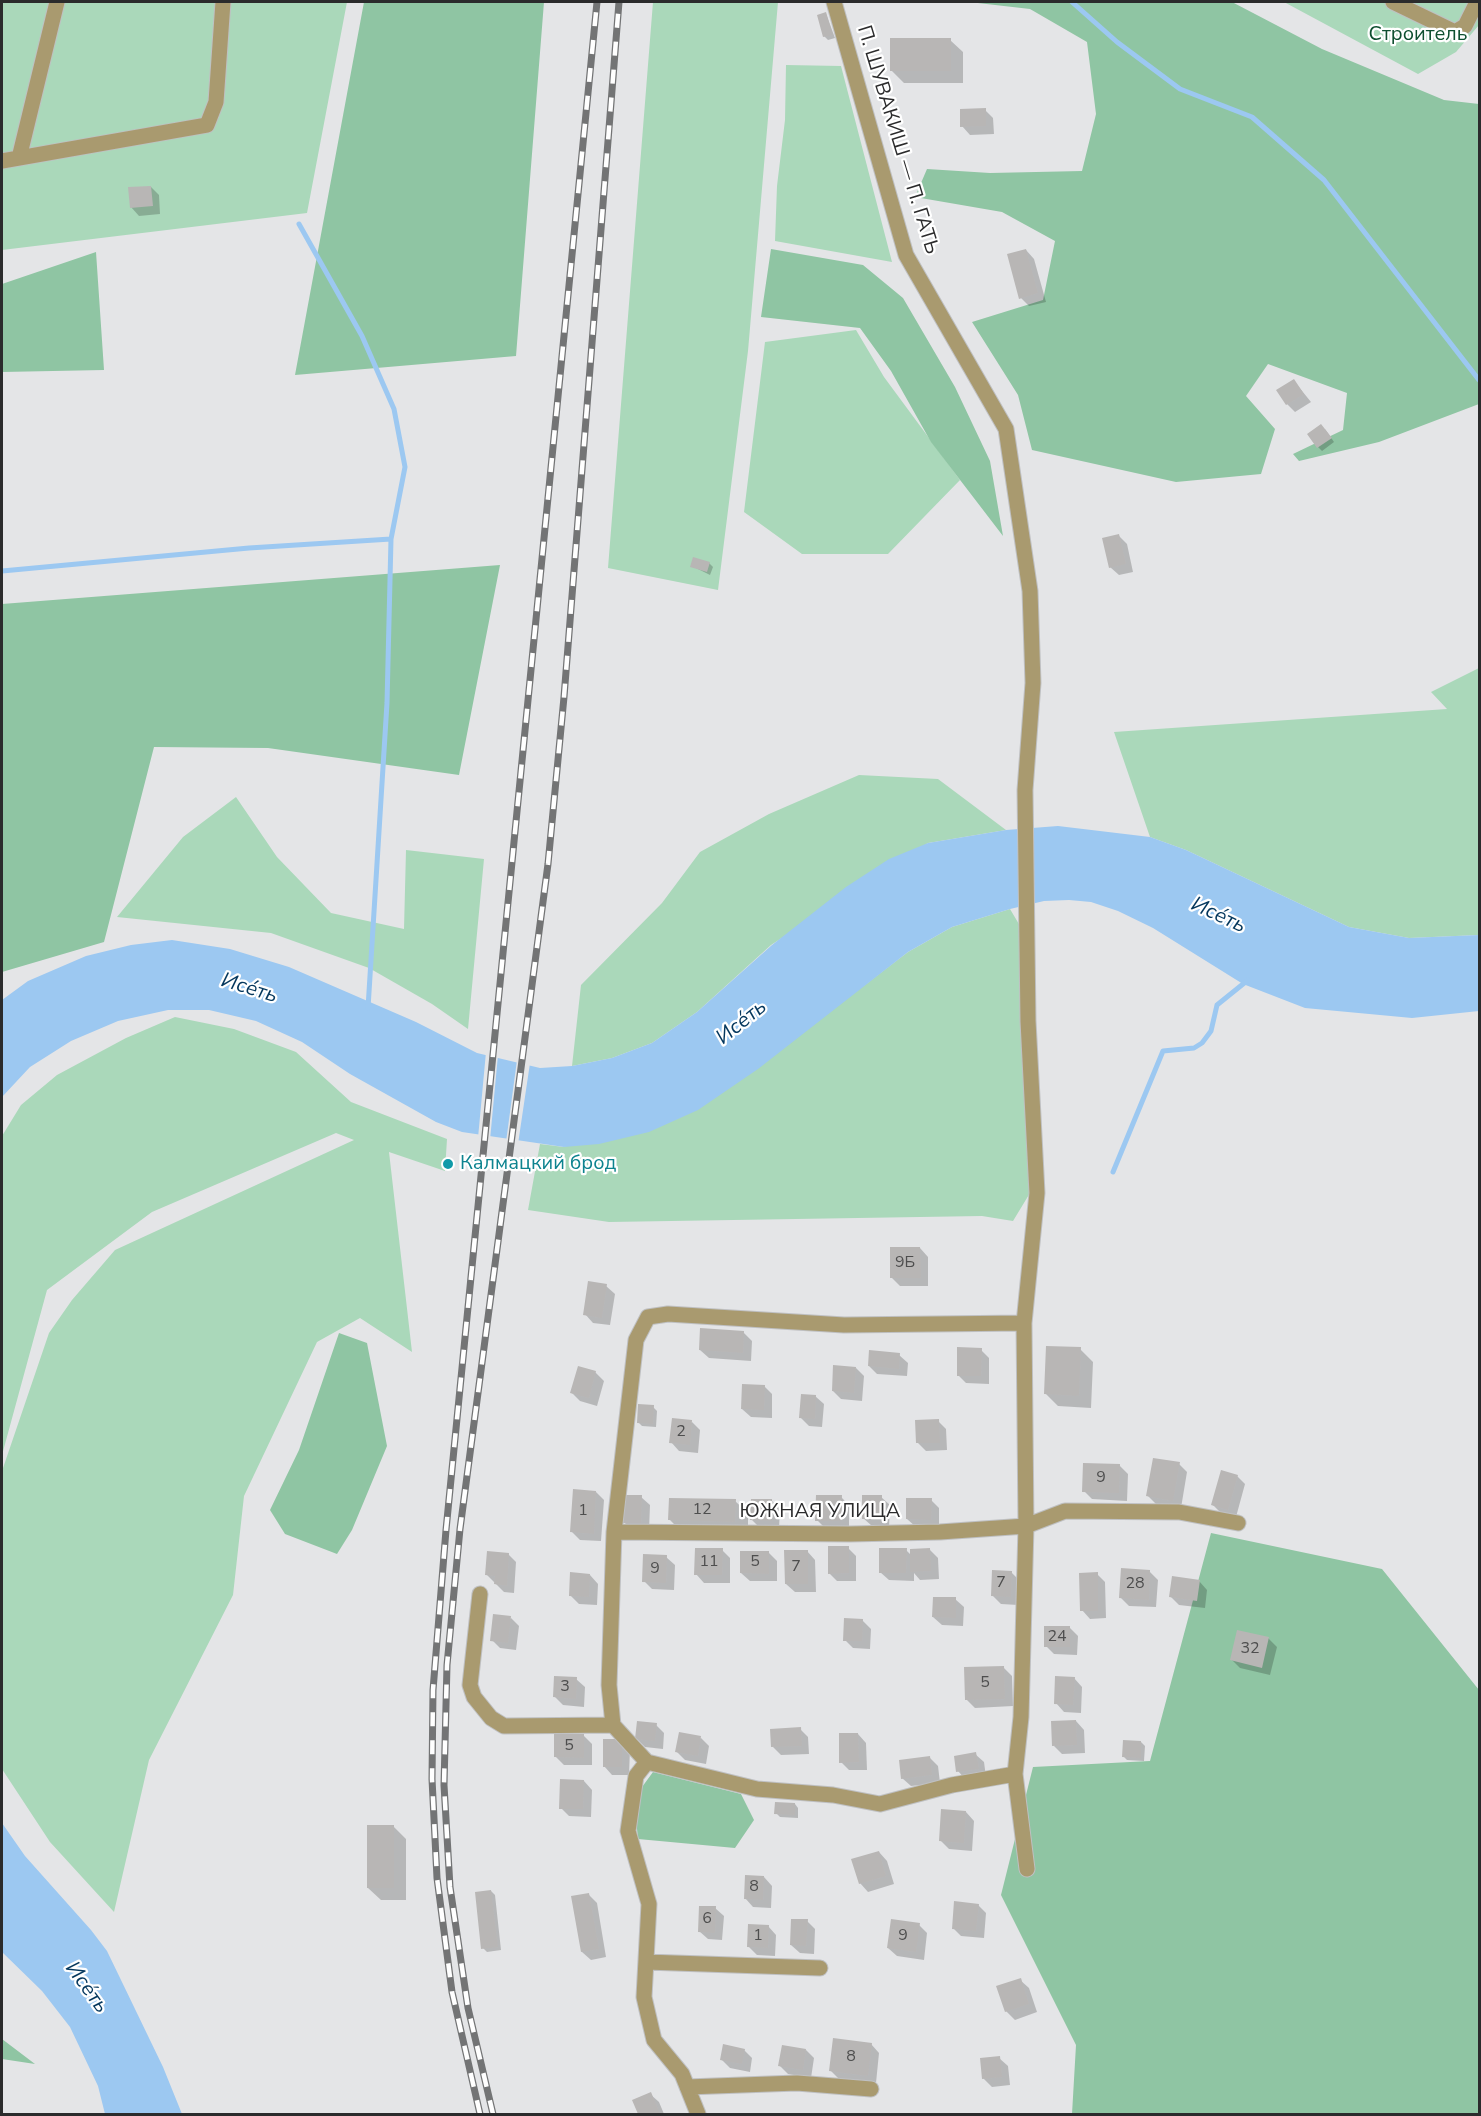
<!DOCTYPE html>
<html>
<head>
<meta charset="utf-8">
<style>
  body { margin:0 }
  #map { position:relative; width:1481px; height:2116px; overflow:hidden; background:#e4e5e7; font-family:"Nunito Sans",sans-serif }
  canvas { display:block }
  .frame { position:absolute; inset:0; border:3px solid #2b2b2c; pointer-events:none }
</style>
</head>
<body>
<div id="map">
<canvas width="1481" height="2116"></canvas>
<div class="frame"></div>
</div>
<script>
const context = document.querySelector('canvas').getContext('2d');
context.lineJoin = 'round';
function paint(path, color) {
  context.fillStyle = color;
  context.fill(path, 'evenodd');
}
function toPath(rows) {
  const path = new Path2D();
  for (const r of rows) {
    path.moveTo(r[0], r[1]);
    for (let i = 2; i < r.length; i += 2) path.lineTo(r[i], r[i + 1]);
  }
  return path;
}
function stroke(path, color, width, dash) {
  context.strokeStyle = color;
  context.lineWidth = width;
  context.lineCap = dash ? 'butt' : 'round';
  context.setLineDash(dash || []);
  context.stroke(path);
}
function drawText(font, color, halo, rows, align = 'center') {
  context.font = font + ' "Nunito Sans",sans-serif';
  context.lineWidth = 4.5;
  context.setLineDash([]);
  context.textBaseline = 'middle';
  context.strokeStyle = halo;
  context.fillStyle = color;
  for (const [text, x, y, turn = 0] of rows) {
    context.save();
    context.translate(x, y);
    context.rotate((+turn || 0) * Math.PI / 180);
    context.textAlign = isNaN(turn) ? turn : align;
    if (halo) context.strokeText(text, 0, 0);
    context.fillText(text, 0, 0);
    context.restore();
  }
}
const green = toPath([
  [2,2,347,2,307,213,2,250],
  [653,2,778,2,748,351,718,590,608,568],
  [1284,2,1479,2,1479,25,1456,52,1418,74],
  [786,65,841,66,892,262,775,241,777,186,785,120],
  [856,330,884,377,960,480,888,554,802,554,744,512,765,342],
  [1479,668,1479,935,1409,938,1349,927,1186,850,1150,837,1114,732,1447,709,1431,692],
  [859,775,938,779,1006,830,928,843,771,945,697,1012,652,1043,612,1058,572,1066,581,985,662,903,700,852,769,814],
  [236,797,277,857,331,913,404,929,406,850,484,859,468,1029,432,1004,369,968,271,933,117,917,183,837],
  [1010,909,1026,936,1030,1193,1013,1221,982,1216,609,1222,528,1210,540,1144,564,1147,866,984,908,952,952,927],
  [175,1017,234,1029,296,1052,351,1102,447,1139,445,1171,389,1152,412,1352,360,1318,317,1342,244,1496,233,1595,149,1760,114,1912,50,1842,2,1769,2,1471,49,1333,72,1300,115,1250,354,1140,336,1133,152,1212,47,1290,2,1455,2,1136,21,1105,57,1075,126,1038]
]);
const forest = toPath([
  [364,2,544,2,516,356,295,375],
  [969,2,1232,2,1322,49,1444,100,1479,104,1479,404,1379,442,1299,461,1293,454,1343,430,1347,393,1268,364,1246,396,1275,429,1261,474,1176,482,1032,450,1018,395,972,322,1043,300,1055,241,1002,212,915,197,927,169,990,173,1082,171,1096,114,1087,42,1030,9],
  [771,249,863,265,903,298,955,387,990,461,1003,536,931,442,891,371,860,328,761,317],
  [96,252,104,370,2,372,2,284],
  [500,565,459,775,268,748,154,747,104,942,2,972,2,604],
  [339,1333,367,1343,387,1446,352,1530,337,1554,285,1534,270,1510,299,1450],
  [1211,1533,1382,1569,1479,1690,1479,2114,1072,2114,1076,2045,1001,1895,1033,1767,1150,1761],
  [653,1772,741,1794,754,1820,735,1848,638,1839,634,1798],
  [2,2039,35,2064,2,2059]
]);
const water = toPath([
  [1058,826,1150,837,1186,850,1349,927,1409,938,1479,935,1479,1011,1412,1018,1305,1008,1243,984,1153,928,1118,911,1091,902,1069,900,1044,901,1010,909,952,927,908,952,758,1069,698,1110,649,1132,599,1144,564,1147,462,1132,436,1122,350,1074,302,1042,256,1021,209,1010,168,1010,118,1021,71,1041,30,1067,2,1097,2,1000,28,981,86,956,131,945,172,940,230,949,289,967,416,1022,477,1053,540,1068,572,1066,612,1058,652,1043,697,1012,772,945,846,887,889,859,928,843,1006,830],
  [2,1823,25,1856,91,1930,107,1951,163,2067,182,2114,105,2114,98,2086,70,2027,42,1991,2,1952]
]);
const pier = toPath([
  [486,1052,498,1055,490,1140,478,1138],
  [517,1060,530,1063,518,1144,506,1142]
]);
const shadow = toPath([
  [826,14,835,38,828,40,824,36],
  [950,40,963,52,963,83,904,83,891,70],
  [985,110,993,118,994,134,970,135,962,126],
  [151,187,159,195,160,214,139,216,131,207],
  [1026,250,1034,259,1046,302,1029,306,1021,298],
  [1294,381,1311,402,1295,412,1287,404],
  [1325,429,1334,442,1322,451,1318,447],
  [1119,536,1127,544,1133,572,1119,575,1110,567],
  [709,563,713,567,710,575,692,566],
  [920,1248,928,1257,928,1286,900,1286,892,1278],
  [606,1286,615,1294,610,1325,593,1323,585,1314],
  [743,1332,752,1341,751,1361,709,1358,700,1350],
  [1080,1349,1093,1362,1091,1408,1058,1406,1045,1393],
  [981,1350,989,1358,989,1384,966,1383,958,1375],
  [899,1355,908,1363,907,1376,877,1374,869,1366],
  [856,1368,864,1376,862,1401,841,1399,833,1391],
  [595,1372,604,1381,597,1406,580,1401,572,1393],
  [764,1386,772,1394,772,1418,751,1417,742,1409],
  [815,1396,824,1404,822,1427,809,1426,801,1418],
  [653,1407,657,1411,656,1427,642,1426,638,1422],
  [938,1421,946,1429,947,1450,926,1451,918,1443],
  [692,1422,700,1430,698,1453,679,1451,671,1442],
  [1179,1464,1187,1472,1181,1508,1156,1504,1148,1496],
  [1119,1465,1128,1474,1127,1501,1092,1499,1084,1491],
  [1237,1476,1245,1484,1236,1517,1221,1513,1212,1504],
  [596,1492,604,1500,601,1541,580,1540,572,1532],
  [641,1497,650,1505,649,1531,632,1531,624,1522],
  [841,1497,849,1505,849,1529,825,1528,817,1520],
  [881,1497,890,1505,889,1527,872,1526,863,1518],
  [931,1500,939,1508,939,1527,916,1527,907,1519],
  [735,1501,748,1513,748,1534,683,1533,670,1520],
  [772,1501,780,1509,779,1528,760,1528,752,1520],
  [848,1548,856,1556,856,1581,837,1581,829,1573],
  [722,1550,730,1558,730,1583,704,1583,696,1574],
  [906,1550,911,1555,930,1550,938,1558,939,1579,920,1580,914,1573,914,1581,889,1580,880,1572],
  [807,1551,815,1560,816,1592,795,1592,786,1584],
  [769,1553,777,1561,777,1581,750,1581,741,1573],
  [508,1554,516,1562,514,1593,504,1592,487,1575],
  [666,1557,675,1565,674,1590,652,1589,644,1581],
  [1149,1571,1158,1580,1156,1607,1129,1606,1121,1598],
  [1011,1572,1020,1581,1018,1605,1001,1604,992,1595],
  [1097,1574,1105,1582,1106,1618,1090,1619,1082,1610],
  [590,1575,598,1584,597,1605,579,1604,570,1595],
  [1199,1581,1207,1590,1205,1608,1179,1605,1171,1597],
  [955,1599,964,1607,963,1626,942,1625,933,1617],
  [511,1618,519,1626,516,1650,500,1648,492,1640],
  [862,1620,871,1629,870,1649,853,1648,845,1640],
  [1070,1628,1078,1636,1077,1655,1054,1654,1046,1646],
  [1268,1638,1277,1647,1270,1675,1240,1668,1232,1660],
  [1003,1667,1012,1676,1013,1706,975,1708,966,1699],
  [1074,1678,1082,1687,1081,1713,1064,1712,1056,1703],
  [576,1679,585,1687,584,1707,563,1705,555,1697],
  [1076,1721,1084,1730,1085,1753,1062,1754,1054,1746],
  [656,1725,664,1733,663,1749,645,1747,637,1739],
  [800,1729,808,1737,809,1754,781,1755,773,1747],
  [858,1734,866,1743,867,1770,849,1770,841,1762],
  [584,1736,592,1744,592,1765,564,1765,555,1756],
  [701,1738,709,1746,706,1764,685,1760,677,1752],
  [621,1741,630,1749,629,1775,612,1775,604,1766],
  [1141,1742,1145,1746,1144,1761,1127,1760,1123,1756],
  [975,1754,984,1762,986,1777,966,1780,958,1771],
  [930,1758,938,1766,940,1783,911,1786,902,1778],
  [584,1781,592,1790,591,1817,569,1816,561,1808],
  [795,1804,798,1808,798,1818,780,1817,776,1813],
  [966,1812,974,1821,972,1851,949,1849,941,1841],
  [393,1826,406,1839,406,1900,381,1900,368,1888],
  [879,1852,887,1861,894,1884,868,1892,860,1883],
  [764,1877,772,1886,771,1908,753,1907,745,1898],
  [491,1891,495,1895,501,1950,487,1952,483,1948],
  [589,1895,597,1903,606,1957,591,1960,582,1952],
  [978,1905,986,1913,984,1938,961,1936,953,1928],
  [715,1908,724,1916,722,1940,708,1939,699,1931],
  [807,1921,815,1929,814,1954,800,1953,791,1945],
  [919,1925,927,1933,924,1960,897,1956,888,1948],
  [768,1926,776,1935,775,1956,757,1955,748,1946],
  [1020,1980,1029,1988,1037,2012,1015,2020,1006,2011],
  [871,2044,879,2053,876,2083,839,2079,831,2071],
  [744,2050,752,2058,750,2072,730,2068,722,2060],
  [806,2050,814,2058,811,2078,788,2074,780,2066],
  [999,2058,1008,2066,1010,2085,992,2087,983,2078],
  [650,2094,659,2102,664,2114,639,2114,633,2101]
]);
const stream = toPath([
  [1072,2,1117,42,1180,89,1252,117,1324,180,1479,380],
  [2,571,249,548,391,539,405,467,394,409,362,336,299,224],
  [368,1008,387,703,391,539],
  [1113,1172,1163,1051,1194,1048,1202,1043,1211,1031,1217,1005,1248,980]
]);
const building = toPath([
  [826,12,833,35,823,37,817,15],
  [890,38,951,38,951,71,890,71],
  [986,108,986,126,960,127,960,109],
  [151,186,153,206,130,208,128,187],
  [1026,249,1038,293,1019,299,1007,254],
  [1294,379,1304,394,1286,405,1276,390],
  [1321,424,1332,438,1317,448,1307,434],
  [1119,534,1126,564,1109,568,1102,538],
  [693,557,710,562,707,572,690,567],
  [890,1247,920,1247,921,1278,890,1278],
  [588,1281,607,1284,602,1318,583,1315],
  [700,1328,744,1331,743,1353,699,1350],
  [1046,1346,1081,1347,1079,1396,1044,1394],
  [957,1347,982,1348,981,1376,957,1376],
  [869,1350,900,1353,899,1369,868,1366],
  [833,1365,856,1367,854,1393,832,1391],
  [578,1366,596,1371,589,1398,570,1393],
  [742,1384,765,1385,764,1410,741,1409],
  [801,1394,816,1395,815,1419,799,1418],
  [638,1404,654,1405,653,1424,637,1423],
  [672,1418,692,1420,690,1445,669,1443],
  [939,1419,940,1443,916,1443,915,1420],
  [1153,1458,1180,1462,1173,1501,1146,1496],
  [1083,1463,1120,1464,1119,1493,1082,1492],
  [1221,1470,1238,1475,1228,1510,1211,1505],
  [573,1489,596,1491,594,1534,570,1532],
  [622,1495,642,1495,641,1523,622,1523],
  [816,1495,842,1495,841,1521,815,1521],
  [862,1495,882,1495,882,1519,862,1519],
  [669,1498,736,1499,735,1522,668,1520],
  [906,1498,932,1498,931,1520,906,1519],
  [751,1499,772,1499,772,1521,750,1520],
  [828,1546,849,1546,849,1573,828,1574],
  [695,1548,723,1548,722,1575,694,1575],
  [879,1548,907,1548,906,1573,879,1573],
  [930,1548,931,1571,910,1572,910,1549],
  [784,1550,808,1550,808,1584,785,1584],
  [487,1551,509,1553,507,1586,494,1584,495,1576,485,1575],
  [740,1551,769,1551,769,1574,740,1573],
  [643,1554,667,1555,666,1583,642,1582],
  [1121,1568,1150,1570,1149,1600,1119,1598],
  [992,1570,1012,1571,1011,1597,991,1596],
  [570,1572,590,1574,589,1597,569,1596],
  [1098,1572,1098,1611,1080,1611,1079,1573],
  [1172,1576,1200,1580,1197,1601,1169,1597],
  [933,1597,956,1597,956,1618,932,1617],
  [493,1614,511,1616,508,1643,490,1641],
  [844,1618,863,1619,862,1641,843,1641],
  [1044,1626,1070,1626,1070,1647,1044,1647],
  [1237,1630,1269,1637,1262,1668,1230,1660],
  [1004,1666,1005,1699,965,1700,964,1667],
  [554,1676,577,1677,576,1699,553,1697],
  [1055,1676,1075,1677,1073,1705,1054,1704],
  [1076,1720,1077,1745,1052,1746,1051,1721],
  [637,1721,657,1723,655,1741,635,1739],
  [801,1727,802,1746,771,1747,770,1729],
  [679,1732,701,1736,698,1756,675,1752],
  [839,1733,858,1733,859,1762,839,1763],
  [554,1734,584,1734,584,1758,554,1757],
  [603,1739,622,1739,622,1767,603,1767],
  [1123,1740,1141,1741,1141,1758,1122,1757],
  [976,1752,979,1769,956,1772,954,1756],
  [930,1756,932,1775,901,1779,899,1760],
  [560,1779,584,1780,583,1809,559,1809],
  [775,1802,795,1803,795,1815,774,1814],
  [941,1809,966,1811,964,1843,939,1841],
  [367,1825,394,1825,394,1888,367,1888],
  [879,1851,886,1876,859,1884,851,1859],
  [745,1875,764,1876,763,1900,744,1899],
  [491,1890,498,1947,481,1949,475,1892],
  [589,1893,599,1949,581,1952,571,1896],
  [954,1901,979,1904,976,1931,952,1929],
  [699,1906,716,1906,715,1933,698,1932],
  [791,1919,808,1919,806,1946,790,1945],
  [891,1919,920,1923,916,1952,887,1948],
  [748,1924,769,1925,768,1948,747,1947],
  [1021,1978,1029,2004,1005,2012,996,1986],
  [833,2038,872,2043,868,2076,829,2071],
  [723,2044,745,2049,742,2064,720,2060],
  [782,2045,806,2049,803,2070,778,2066],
  [1000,2056,1002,2077,982,2079,980,2058],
  [651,2092,660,2114,638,2114,632,2100]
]);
const minor = toPath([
  [834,2,906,255,1006,429,1030,591,1033,683,1025,790,1028,1021,1037,1193,1024,1323,1026,1526,1021,1717,1015,1774,1027,1869],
  [1393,2,1455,32,1465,26,1477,2],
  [19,158,57,2],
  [2,161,207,125,216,102,223,2],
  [614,1532,850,1534,940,1532,1026,1526,1065,1511,1179,1512,1238,1523],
  [480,1594,470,1685,474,1697,491,1718,504,1726,613,1725],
  [647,1762,613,1725,609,1685,614,1532,636,1340,648,1317,668,1314,844,1325,1024,1323],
  [647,1762,757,1789,833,1795,880,1804,952,1785,1015,1774],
  [647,1762,636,1776,628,1831,649,1904,644,1997,654,2040,682,2074,698,2114],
  [646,1962,820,1968],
  [687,2087,797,2083,871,2089]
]);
const rail = toPath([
  [480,2114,452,1992,437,1878,432,1779,433,1690,446,1530,597,2],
  [493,2114,468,2008,450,1887,444,1785,447,1665,460,1529,548,864,564,697,619,2]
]);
const markers = [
  [448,1164,6,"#0f9aa8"]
];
const numberNames = [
  ["9Б",905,1263],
  ["2",681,1432],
  ["9",1101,1478],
  ["12",702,1510],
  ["1",583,1511],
  ["11",709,1562],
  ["5",755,1562],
  ["7",796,1567],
  ["9",655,1569],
  ["7",1001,1583],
  ["28",1135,1584],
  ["24",1057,1637],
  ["32",1250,1649],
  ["5",985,1683],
  ["3",565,1687],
  ["5",569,1746],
  ["8",754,1887],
  ["6",707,1919],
  ["1",758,1936],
  ["9",903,1936],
  ["8",851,2057]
];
const parkNames = [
  ["Строитель",1418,35]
];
const streetNames = [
  ["П. ШУВАКИШ — П. ГАТЬ",897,140,73],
  ["ЮЖНАЯ УЛИЦА",820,1512]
];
const cultureNames = [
  ["Калмацкий брод",460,1164]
];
const waterNames = [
  ["Исе́ть",1218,916,25],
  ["Исе́ть",249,989,17],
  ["Исе́ть",742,1023,-39],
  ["Исе́ть",86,1988,54]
];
paint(green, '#aad8ba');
paint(forest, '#8fc5a3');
paint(water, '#9cc8f1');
paint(pier, '#e4e5e7');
paint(shadow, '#0003');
stroke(stream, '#9cc8f1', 5);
paint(building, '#b8b6b5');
stroke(minor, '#bfc0c2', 17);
stroke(minor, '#a99a6f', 15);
stroke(rail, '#737475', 7);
stroke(rail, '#fff', 4.5, [14]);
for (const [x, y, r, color] of markers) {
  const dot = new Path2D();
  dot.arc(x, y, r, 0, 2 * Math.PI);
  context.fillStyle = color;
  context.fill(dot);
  stroke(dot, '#fff', 2);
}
drawText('16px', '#4e4e4e', null, numberNames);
drawText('20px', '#0e4f2f', '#fff', parkNames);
drawText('20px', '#2b2b2c', '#fff', streetNames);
drawText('20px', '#0d838f', '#fff', cultureNames, 'left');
drawText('italic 21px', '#04375d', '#fff', waterNames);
</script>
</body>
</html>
